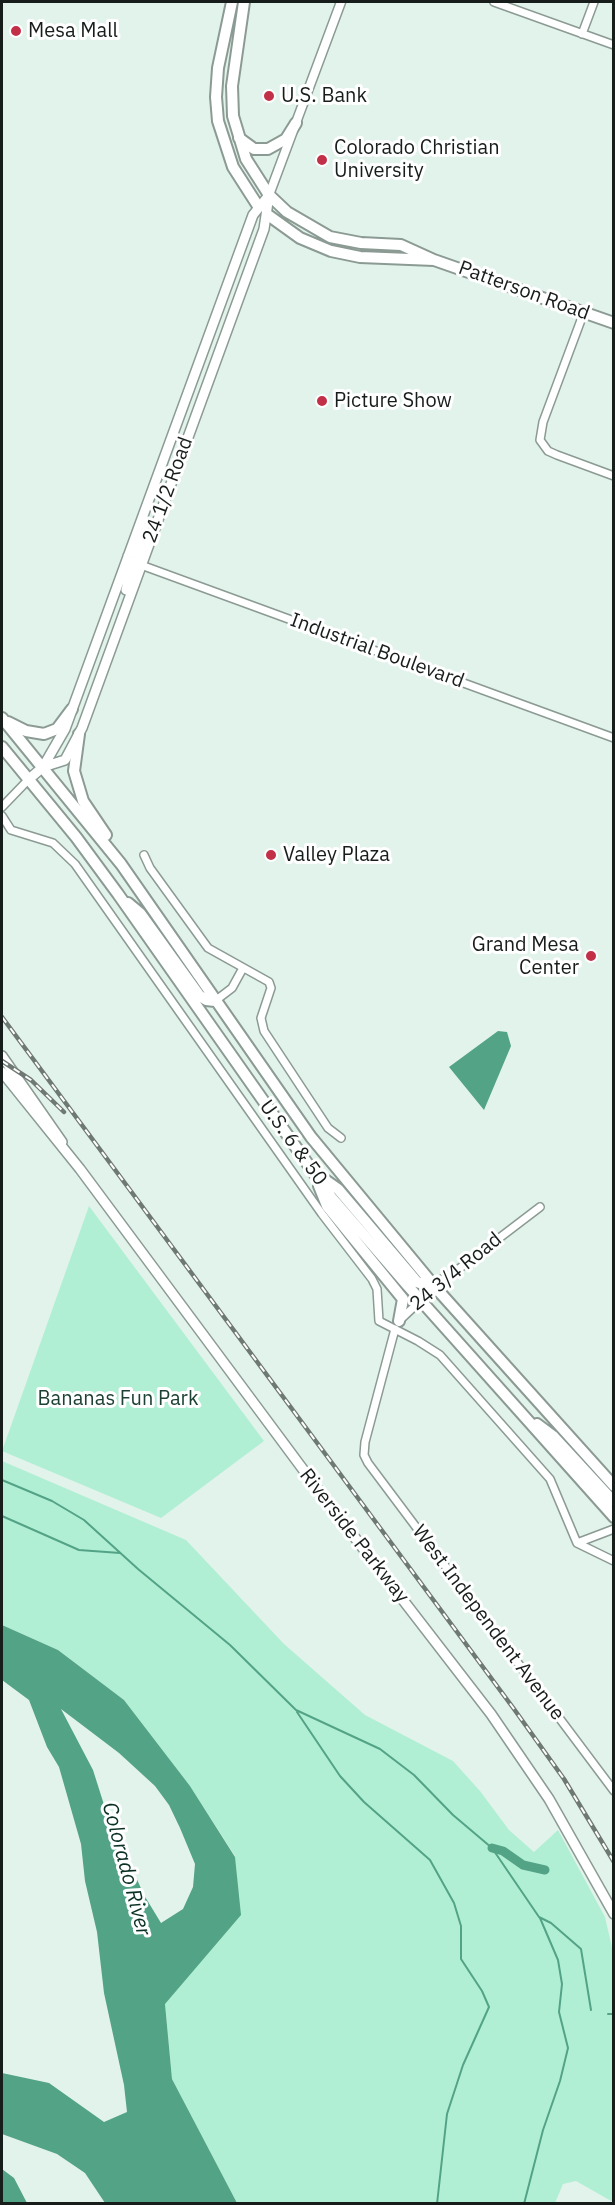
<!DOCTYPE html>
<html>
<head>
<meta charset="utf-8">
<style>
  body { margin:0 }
  #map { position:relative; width:615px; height:2205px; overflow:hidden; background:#e2f3eb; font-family:"IBM Plex Sans",sans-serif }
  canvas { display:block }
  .frame { position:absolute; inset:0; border:3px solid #171d1a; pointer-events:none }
</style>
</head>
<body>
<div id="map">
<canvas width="615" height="2205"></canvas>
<div class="frame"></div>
</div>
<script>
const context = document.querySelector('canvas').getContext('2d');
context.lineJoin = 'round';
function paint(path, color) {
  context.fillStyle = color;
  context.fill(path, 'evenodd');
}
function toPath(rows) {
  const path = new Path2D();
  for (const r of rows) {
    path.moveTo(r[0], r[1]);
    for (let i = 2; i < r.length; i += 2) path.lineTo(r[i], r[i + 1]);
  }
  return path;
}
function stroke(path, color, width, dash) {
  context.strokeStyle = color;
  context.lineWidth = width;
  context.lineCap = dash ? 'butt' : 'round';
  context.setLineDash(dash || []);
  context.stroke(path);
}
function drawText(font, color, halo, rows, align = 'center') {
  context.font = font + ' "IBM Plex Sans",sans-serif';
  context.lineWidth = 6;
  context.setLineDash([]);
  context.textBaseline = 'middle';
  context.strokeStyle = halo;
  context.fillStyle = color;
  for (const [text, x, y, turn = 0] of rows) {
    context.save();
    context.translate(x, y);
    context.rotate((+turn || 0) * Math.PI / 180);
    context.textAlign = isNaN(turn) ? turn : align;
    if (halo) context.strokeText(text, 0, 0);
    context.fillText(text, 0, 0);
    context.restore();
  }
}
const green = toPath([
  [89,1206,264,1441,161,1518,2,1451],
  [2,1461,186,1540,284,1644,365,1715,453,1761,480,1791,509,1830,534,1852,558,1830,605,1917,613,1952,613,2202,576,2181,563,2184,555,2203,237,2203,172,2079,165,2003,235,1856,190,1786,124,1700,58,1650,2,1625]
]);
const water = toPath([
  [498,1031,507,1032,511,1046,484,1110,449,1067],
  [2,1625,58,1650,124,1700,190,1786,235,1857,241,1915,165,2004,172,2079,237,2203,105,2203,85,2173,57,2154,2,2134,2,2073,49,2083,104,2122,127,2112,124,2085,104,1993,97,1932,85,1881,81,1844,59,1767,47,1747,29,1700,2,1680],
  [61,1709,119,1753,155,1786,169,1805,180,1828,195,1864,193,1887,183,1909,161,1923,144,1895,106,1811,93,1770],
  [2,2169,14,2178,27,2203,2,2203]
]);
const stream = toPath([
  [2,1480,52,1501,84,1520,138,1569,230,1645,296,1710,380,1749,414,1775,453,1815,492,1848,539,1917,551,1923,581,1949,591,2010],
  [2,1516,79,1550,120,1553],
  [297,1712,340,1776,364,1802,430,1860,454,1903,461,1926,461,1959,482,1991,489,2007,463,2065,447,2114,437,2204],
  [608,2014,614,2014],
  [524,2204,543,2130,560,2081,568,2048,559,2012,562,1984,558,1960,540,1918]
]);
const canal = toPath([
  [492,1848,503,1851,523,1865,545,1870]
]);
const minor = toPath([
  [494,2,614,45],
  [582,34,594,2],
  [584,312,543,422,540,440,548,451,557,455,614,476],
  [141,565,614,738],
  [2,807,29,779],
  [2,816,11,830,53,843,75,864,322,1214,372,1279,377,1289,379,1321,418,1341,440,1355,550,1479,577,1543,614,1561],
  [144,855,150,868,208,948,269,982,271,988,261,1018,264,1031,328,1128,341,1138],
  [215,1001,232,988,243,968],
  [401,1319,435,1287,540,1207],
  [395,1329,365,1442,364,1455,368,1463,614,1791],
  [577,1543,614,1529]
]);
const tertiary = toPath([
  [269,195,341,2]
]);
const secondary = toPath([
  [141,565,137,554,144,528],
  [126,590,132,566,128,556],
  [43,767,65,760,82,728,264,229,269,195],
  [29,779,43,767,65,729,253,215,269,195],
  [2,1056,62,1142],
  [2,1072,80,1169,325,1499,491,1714,549,1799,614,1914]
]);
const primary = toPath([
  [232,2,218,68,216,97,218,121,233,167,258,206],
  [244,2,232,86,233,116,246,159,269,195,287,212,330,237,361,243,401,245,434,260],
  [239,138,254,149,268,149,286,139,296,123],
  [268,215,300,238,331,251,360,257,434,260,614,323]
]);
const trunk = toPath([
  [2,718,121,864,311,1137,435,1287,614,1486],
  [8,722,26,731,44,734,57,729,72,709],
  [79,734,74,771,83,801,106,835],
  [2,747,76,837,118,894,331,1197,407,1285,614,1517],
  [128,903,140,913,199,995,206,1000,215,1001],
  [321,1177,338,1189,417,1282,428,1286,443,1281],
  [319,1186,327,1206,403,1299,399,1321],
  [537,1424,553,1436,614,1502]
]);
const rail = toPath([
  [2,1017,514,1709,564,1779,614,1862],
  [2,1061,31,1080,64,1112]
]);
const markers = [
  [16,31,6,"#c13047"],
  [269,96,6,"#c13047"],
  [322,160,6,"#c13047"],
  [322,401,6,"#c13047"],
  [271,855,6,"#c13047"],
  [591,956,6,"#c13047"]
];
const poiNames = [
  ["Mesa Mall",28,31],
  ["U.S. Bank",281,96],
  ["Colorado Christian",334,148],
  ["University",334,171],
  ["Picture Show",334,401],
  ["Valley Plaza",283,855],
  ["Grand Mesa",579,945,"right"],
  ["Center",579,968,"right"]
];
const streetNames = [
  ["Patterson Road",524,291,20],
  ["24 1/2 Road",168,490,-70],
  ["Industrial Boulevard",377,651,20],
  ["U.S. 6 & 50",293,1143,54],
  ["24 3/4 Road",456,1272,-39],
  ["Riverside Parkway",354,1536,52],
  ["West Independent Avenue",488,1623,53]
];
const parkNames = [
  ["Bananas Fun Park",118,1399]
];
const waterNames = [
  ["Colorado River",126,1869,75]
];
paint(green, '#b1efd5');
paint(water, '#53a386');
stroke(stream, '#53a386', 2);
stroke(canal, '#53a386', 9);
stroke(minor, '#8b9b94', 10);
stroke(tertiary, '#8b9b94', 11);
stroke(secondary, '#8b9b94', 12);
stroke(primary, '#8b9b94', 14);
stroke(trunk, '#8b9b94', 14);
stroke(minor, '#fff', 7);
stroke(tertiary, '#fff', 8);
stroke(secondary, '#fff', 9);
stroke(primary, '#fff', 10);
stroke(trunk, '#fff', 10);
stroke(rail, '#6f7974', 4.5);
stroke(rail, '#fff', 2, [7]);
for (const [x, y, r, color] of markers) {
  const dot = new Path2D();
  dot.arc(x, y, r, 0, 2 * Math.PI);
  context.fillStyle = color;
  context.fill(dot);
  stroke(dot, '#fff', 2);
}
drawText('20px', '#171d1a', '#fff', poiNames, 'left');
drawText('20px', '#171d1a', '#fff', streetNames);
drawText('20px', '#1d4134', '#fff', parkNames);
drawText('italic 21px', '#0b3124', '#fff', waterNames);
</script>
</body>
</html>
